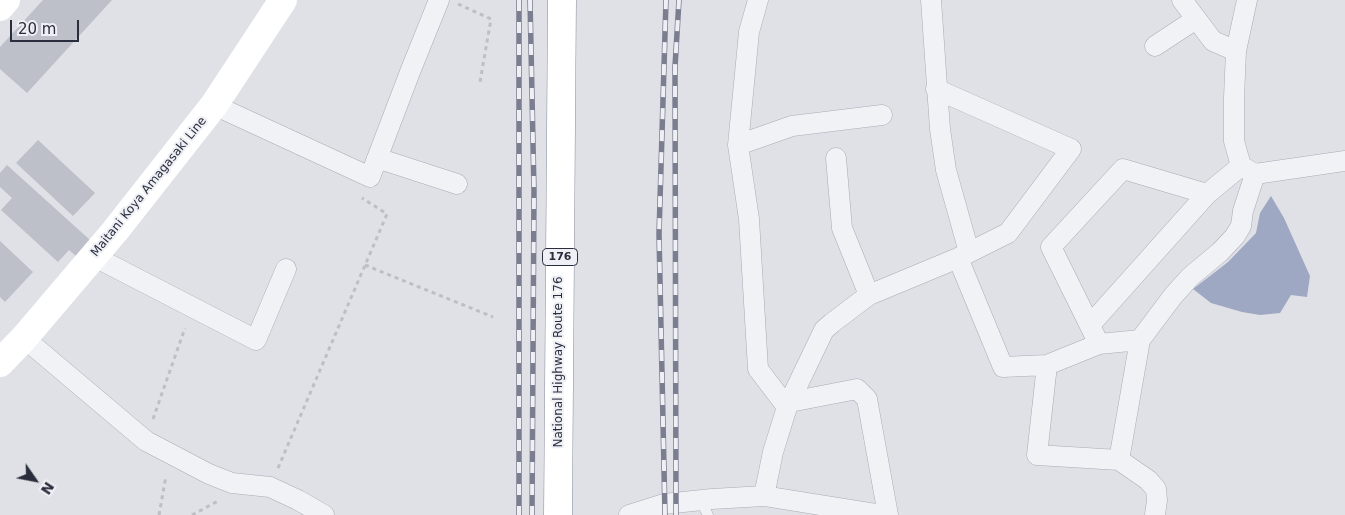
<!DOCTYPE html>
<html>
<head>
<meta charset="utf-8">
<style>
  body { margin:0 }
  #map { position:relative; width:1345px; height:515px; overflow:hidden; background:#dfe1e7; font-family:"DejaVu Sans",sans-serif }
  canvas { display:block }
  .north { position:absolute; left:10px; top:455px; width:50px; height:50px; -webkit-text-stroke:4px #eef0f5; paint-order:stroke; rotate:123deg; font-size:14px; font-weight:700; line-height:20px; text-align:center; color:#2a2d3c }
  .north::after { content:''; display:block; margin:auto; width:18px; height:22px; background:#2a2d3c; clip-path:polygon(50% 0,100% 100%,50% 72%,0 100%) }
  .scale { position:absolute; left:10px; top:20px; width:69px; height:22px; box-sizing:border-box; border:2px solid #2a2d3c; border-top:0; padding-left:6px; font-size:15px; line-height:18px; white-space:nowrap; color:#2a2d3c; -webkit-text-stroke:4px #eef0f5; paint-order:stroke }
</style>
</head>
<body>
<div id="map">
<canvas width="1345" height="515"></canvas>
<div class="north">N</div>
<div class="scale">20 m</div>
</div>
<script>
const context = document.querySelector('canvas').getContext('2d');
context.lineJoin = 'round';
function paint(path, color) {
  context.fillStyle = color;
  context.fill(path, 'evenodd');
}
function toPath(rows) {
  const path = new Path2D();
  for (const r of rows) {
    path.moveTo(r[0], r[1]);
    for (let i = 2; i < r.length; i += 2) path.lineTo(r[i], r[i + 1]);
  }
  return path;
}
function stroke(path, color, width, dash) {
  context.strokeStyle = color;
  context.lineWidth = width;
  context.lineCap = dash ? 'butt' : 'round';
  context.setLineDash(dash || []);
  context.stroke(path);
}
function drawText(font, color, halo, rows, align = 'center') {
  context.font = font + ' "DejaVu Sans",sans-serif';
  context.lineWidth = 4;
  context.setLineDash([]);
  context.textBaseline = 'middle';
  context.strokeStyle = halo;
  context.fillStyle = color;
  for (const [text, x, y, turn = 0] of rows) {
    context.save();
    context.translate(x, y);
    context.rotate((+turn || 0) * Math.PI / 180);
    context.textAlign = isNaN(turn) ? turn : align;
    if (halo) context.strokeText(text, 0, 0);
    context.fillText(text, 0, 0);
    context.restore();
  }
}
const water = toPath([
  [1271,196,1284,218,1310,276,1307,297,1291,295,1280,313,1260,315,1242,312,1211,303,1193,289,1228,262,1256,233,1260,213]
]);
const building = toPath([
  [43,0,112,0,27,93,0,69,0,47],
  [38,140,95,193,73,216,16,163],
  [7,165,90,240,76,256,69,250,58,262,1,210,12,198,0,187,0,173],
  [0,241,33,272,5,302,0,297]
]);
const path = toPath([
  [458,4,491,19,480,82],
  [365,265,493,317],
  [153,419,185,328],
  [278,468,387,214,362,198],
  [159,515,166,476],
  [192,515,218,501]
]);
const lane = toPath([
  [700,500,708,515]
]);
const street = toPath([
  [758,0,749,32,738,145,749,219,758,369,787,407,773,452,764,496],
  [931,0,940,129,946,170,969,252],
  [1182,0,1213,41,1236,51],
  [1155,46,1196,19],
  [214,105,370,177,410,72,439,0],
  [738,145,792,126,882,115],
  [377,158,457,184],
  [836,158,842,228,869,295],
  [1241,166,1234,141,1234,98,1236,51,1247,0],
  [93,256,256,340,286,269],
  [958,258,1003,367,1047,365,1099,344,1140,340,1173,296,1190,277,1220,252,1235,236,1241,226,1243,211,1255,174,1345,161],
  [1090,325,1207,194,1241,166,1255,174],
  [24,338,146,441,209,474,232,483,270,487,298,500,324,515],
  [1099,344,1051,247,1123,169,1207,194],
  [1047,365,1037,455,1119,460,1148,480,1156,489,1157,500,1155,515],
  [790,402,857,389,867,399,888,515],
  [787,407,824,330,832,323,869,295,958,258,1008,233,1071,149,936,89],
  [1119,460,1140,340],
  [629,515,664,504,712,499,764,496,883,515]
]);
const secondary = toPath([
  [0,7,6,0],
  [0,363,24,338,115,231,214,105,283,0]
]);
const highway = toPath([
  [558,515,562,0]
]);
const rail = toPath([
  [519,0,519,515],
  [530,0,534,191,532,515],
  [665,515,659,234,666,0],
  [676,515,675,67,679,0]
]);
const shields = [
  [560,257,35]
];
const shieldNames = [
  ["176",560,257]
];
const streetNames = [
  ["Maitani Koya Amagasaki Line",149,187,-51],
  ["National Highway Route 176",559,362,-90]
];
paint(water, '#9ea8c3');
paint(building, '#bdbfc9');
stroke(lane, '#a9abb4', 11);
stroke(street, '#a9abb4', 21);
stroke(highway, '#888c9c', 29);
stroke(path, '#bdbfc6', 3, [4, 4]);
stroke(lane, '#f1f2f6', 10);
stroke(street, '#f1f2f6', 20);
stroke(secondary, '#fff', 28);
stroke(highway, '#fff', 28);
stroke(rail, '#7a7e8f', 5.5);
stroke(rail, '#eef0f5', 4, [11]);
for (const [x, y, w] of shields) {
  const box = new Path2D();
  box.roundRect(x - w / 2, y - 8.5, w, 17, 4);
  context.fillStyle = '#eef0f5';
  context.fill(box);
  stroke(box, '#2a2d3c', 1);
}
drawText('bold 11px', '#2a2d3c', null, shieldNames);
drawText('12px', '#2a2d3c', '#eef0f5', streetNames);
</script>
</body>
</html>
